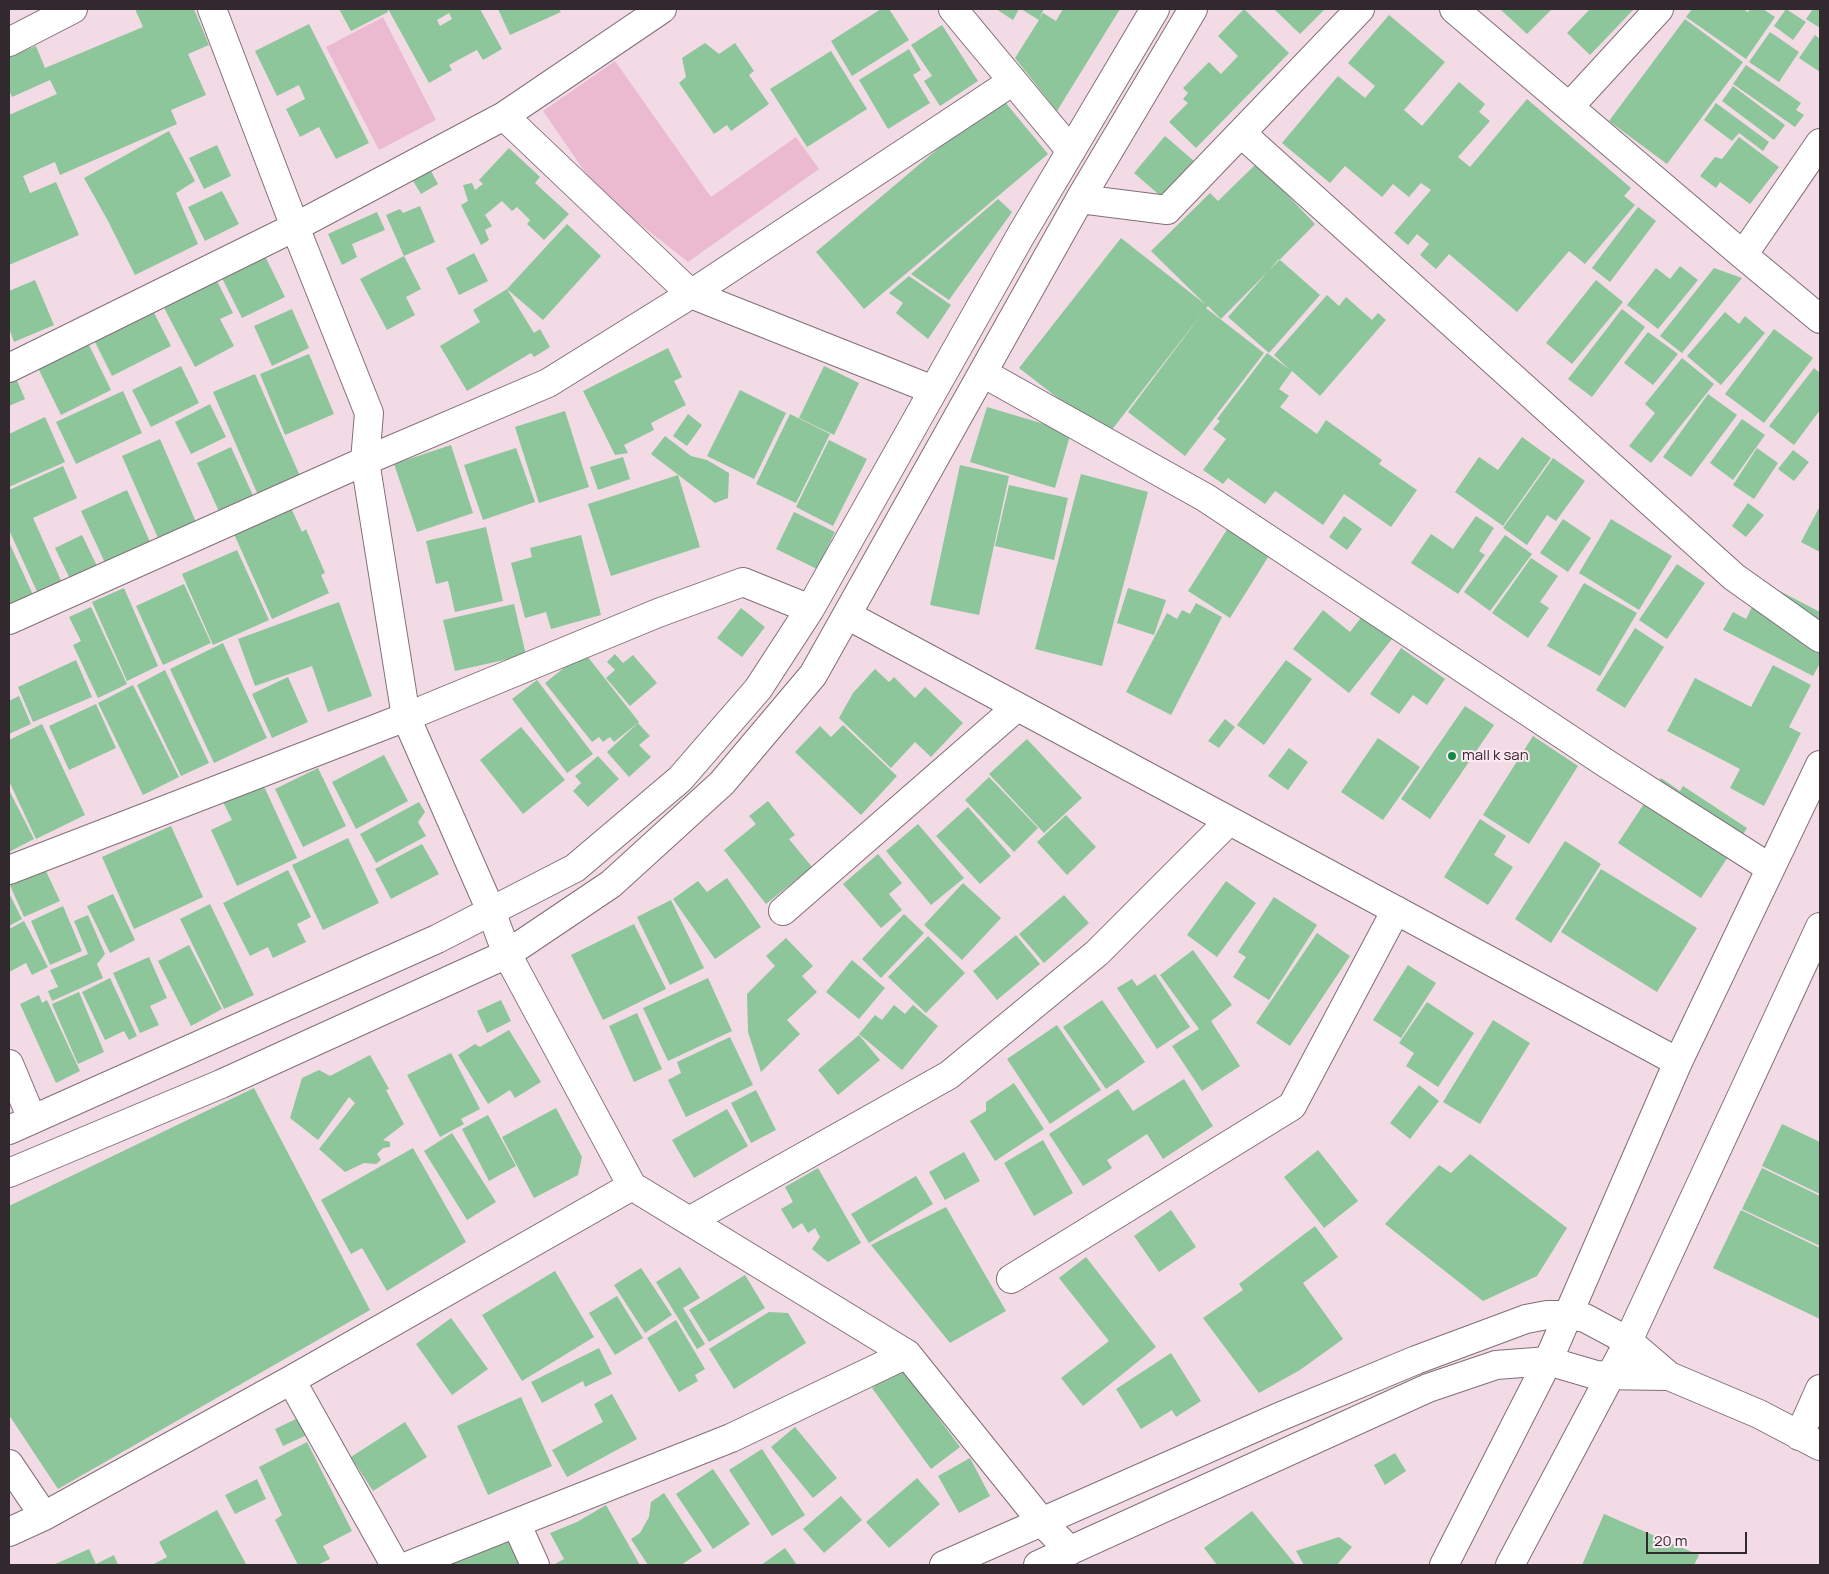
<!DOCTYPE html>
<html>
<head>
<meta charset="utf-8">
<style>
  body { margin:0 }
  #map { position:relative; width:1829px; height:1574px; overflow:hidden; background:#f2dbe5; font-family:Manrope,sans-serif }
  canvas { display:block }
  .frame { position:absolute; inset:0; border:10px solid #31292d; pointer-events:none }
  .scale { position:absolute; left:1646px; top:1532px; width:101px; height:22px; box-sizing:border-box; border:2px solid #31292d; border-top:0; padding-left:6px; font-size:15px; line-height:18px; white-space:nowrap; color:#31292d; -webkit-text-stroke:4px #ffe8f2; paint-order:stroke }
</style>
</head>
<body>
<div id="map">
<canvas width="1829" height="1574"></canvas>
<div class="frame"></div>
<div class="scale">20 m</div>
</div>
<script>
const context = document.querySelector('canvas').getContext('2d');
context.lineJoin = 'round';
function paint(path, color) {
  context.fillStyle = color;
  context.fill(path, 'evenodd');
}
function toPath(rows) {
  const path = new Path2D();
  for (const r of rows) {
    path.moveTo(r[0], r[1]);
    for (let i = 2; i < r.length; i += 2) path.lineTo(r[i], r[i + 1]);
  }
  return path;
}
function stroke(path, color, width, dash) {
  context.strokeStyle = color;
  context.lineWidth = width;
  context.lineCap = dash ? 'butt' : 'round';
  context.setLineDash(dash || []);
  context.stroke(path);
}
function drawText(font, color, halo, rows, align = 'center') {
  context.font = font + ' Manrope,sans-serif';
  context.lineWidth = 4;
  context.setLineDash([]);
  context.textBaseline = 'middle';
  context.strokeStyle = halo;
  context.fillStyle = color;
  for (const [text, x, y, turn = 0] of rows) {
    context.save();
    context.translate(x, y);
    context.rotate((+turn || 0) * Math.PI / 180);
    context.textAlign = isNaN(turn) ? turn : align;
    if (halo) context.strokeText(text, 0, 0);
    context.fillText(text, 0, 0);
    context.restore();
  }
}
const green = toPath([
  [383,17,436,120,379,150,326,47],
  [615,61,711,197,796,137,819,169,688,262,598,191,543,111]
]);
const building = toPath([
  [135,9,194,9,209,45,188,54,206,95,171,110,177,124,60,175,55,162,23,176,30,193,56,182,79,235,9,265,9,115,57,94,50,80,12,97,9,90,9,57,36,46,45,68,143,27],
  [339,9,387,9,388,12,351,31],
  [388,9,480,9,502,49,483,60,477,50,471,53,449,65,452,70,429,83],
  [449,13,452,19,440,26,437,20],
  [498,9,559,9,561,12,510,35],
  [881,9,889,9,909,40,852,76,831,41],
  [996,9,1019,9,1013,20],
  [1021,9,1044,9,1039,19,1043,13,1056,21,1063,9,1120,9,1057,111,1015,58,1039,20],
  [1244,9,1289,53,1196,148,1169,122,1188,103,1183,99,1188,93,1183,88,1209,62,1221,74,1238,56,1218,36],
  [1274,9,1325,9,1300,34],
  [1500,9,1552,9,1527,34],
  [1590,9,1634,9,1590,55,1567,33],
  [1692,9,1743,9,1748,12,1750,9,1763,9,1775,17,1746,59,1686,17],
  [1786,9,1806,22,1793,40,1774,26],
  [1813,9,1820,9,1820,28,1806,19],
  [1389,15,1445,62,1404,110,1422,126,1459,82,1485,104,1479,112,1490,121,1458,157,1470,167,1527,99,1631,188,1624,196,1635,205,1585,264,1569,251,1517,312,1449,254,1436,269,1420,255,1429,244,1417,234,1408,245,1394,233,1431,190,1421,183,1409,197,1393,184,1382,197,1345,166,1330,183,1282,143,1338,76,1365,98,1375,86,1348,63],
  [1685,19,1743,62,1667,164,1609,121],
  [309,24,369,143,336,159,319,127,300,137,286,109,305,99,299,85,277,96,255,51],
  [942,25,978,81,940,106,924,81,932,76,911,45],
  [1770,32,1799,52,1779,82,1749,62],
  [1815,35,1820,39,1820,72,1799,58],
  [705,43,719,54,735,43,754,71,749,75,769,104,731,131,727,125,714,134,679,83,686,77,682,58],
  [909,49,921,70,913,75,930,103,888,129,859,80],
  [831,51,867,109,807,147,770,89],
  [1746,65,1801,103,1796,110,1804,115,1795,127,1733,84],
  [1733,86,1785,125,1774,140,1722,101],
  [1000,96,1048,154,864,309,816,252],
  [1716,103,1769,142,1763,151,1739,133,1732,141,1704,120],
  [169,131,195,181,176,193,198,244,135,275,108,221,84,178],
  [1165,136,1194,161,1163,198,1134,173],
  [1739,137,1779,167,1750,204,1720,182,1716,188,1700,176,1715,157,1722,159],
  [217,145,231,176,204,189,189,158],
  [509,148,540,177,535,183,569,214,544,240,527,224,530,220,517,207,512,211,502,201,485,215,492,226,485,230,489,240,481,245,461,205,468,201,463,185,472,183,475,190,483,184,479,180],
  [1257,163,1315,224,1221,319,1208,306,1206,308,1264,353,1185,456,1128,412,1204,311,1107,436,1019,368,1121,238,1206,305,1151,251,1210,193,1218,201],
  [431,171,438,184,421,194,413,181],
  [222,191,239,224,205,241,188,207],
  [998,199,1012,212,949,300,911,274],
  [420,206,435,242,404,256,386,215,400,209,403,213],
  [1638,207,1656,221,1610,282,1592,268],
  [377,212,385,230,352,244,357,257,342,265,328,234],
  [567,224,601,256,543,320,507,289,534,333,540,329,550,347,534,357,531,353,467,391,440,346,480,322,473,310,507,289],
  [474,253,488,281,459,295,446,268],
  [265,256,285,297,242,318,222,278],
  [404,256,421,289,406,297,415,315,387,330,360,279],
  [1279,259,1320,295,1269,353,1228,317],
  [1680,266,1698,280,1658,329,1627,305,1656,268,1670,279],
  [1714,268,1742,278,1682,353,1660,336],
  [214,275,233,313,220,319,234,346,195,367,161,302],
  [909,276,951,305,928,339,896,313,903,303,889,293],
  [35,280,54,325,14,342,9,328,9,291],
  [1596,280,1623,302,1572,364,1546,343],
  [1327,295,1339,306,1346,297,1372,320,1378,313,1386,320,1320,396,1292,371,1279,389,1289,396,1280,407,1317,434,1326,420,1382,460,1379,464,1417,490,1391,527,1344,494,1323,525,1275,491,1265,504,1228,478,1223,484,1203,470,1226,439,1213,429,1220,421,1217,419,1267,353,1289,369,1274,355],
  [151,307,171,346,112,376,92,336],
  [292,309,309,348,272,366,254,326],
  [1622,309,1645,327,1592,397,1568,379],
  [1725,312,1739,324,1745,316,1765,333,1721,385,1687,356],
  [1774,329,1813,358,1764,423,1725,394],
  [1648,332,1678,354,1653,385,1624,363],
  [87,341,111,390,61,415,37,366],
  [668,348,682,377,674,381,686,405,651,423,654,430,624,445,628,453,615,455,583,391],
  [309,354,334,414,285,435,260,374],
  [1682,358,1714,384,1651,463,1629,446,1655,413,1645,404],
  [181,366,199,403,151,427,132,390],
  [824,366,859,383,834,435,799,418],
  [1814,368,1820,373,1820,410,1794,445,1769,426],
  [255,374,300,476,258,495,213,392],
  [15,376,25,399,9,406,9,379],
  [740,390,786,413,754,479,707,456],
  [123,391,142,433,76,464,56,422],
  [1708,394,1737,415,1691,477,1663,457],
  [210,404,226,437,191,454,175,422],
  [987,407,1071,432,1055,488,970,462],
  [565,411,589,487,539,503,515,427],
  [688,414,702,425,687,446,673,436],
  [790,414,830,434,796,503,756,484],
  [45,417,65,462,9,487,9,434],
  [1742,419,1765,435,1733,480,1710,463],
  [665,436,691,456,707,460,729,473,728,498,715,503,651,454],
  [1522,437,1551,458,1503,526,1455,492,1479,457,1498,470],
  [160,439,196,522,158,538,122,456],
  [829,440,867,459,833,526,796,507],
  [451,445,473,513,417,532,394,464],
  [231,447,255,500,221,516,197,463],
  [516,448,535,502,483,520,464,465],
  [1757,448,1778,463,1754,499,1733,485],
  [1793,450,1809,462,1794,481,1778,469],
  [623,457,630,479,598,490,590,467],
  [1553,458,1585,481,1556,521,1547,515,1527,545,1503,528],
  [960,465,1009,476,979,615,930,605],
  [63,466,77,498,33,518,63,585,39,596,9,530,9,490],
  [1081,474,1148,492,1102,666,1035,649],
  [678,475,700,547,611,576,588,504],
  [1009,485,1068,498,1054,560,995,546],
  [127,490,151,544,106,565,81,511],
  [1748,503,1764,515,1746,537,1732,526],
  [1820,506,1820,552,1801,542],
  [291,508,302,532,306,529,325,573,321,575,329,593,272,619,234,534],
  [794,512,835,532,817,569,776,549],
  [1344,516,1362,529,1347,550,1329,537],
  [1476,516,1494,528,1479,551,1485,555,1458,594,1411,563,1431,534,1453,549],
  [1563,519,1591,538,1568,572,1540,553],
  [1611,519,1672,556,1639,610,1579,573],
  [486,527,503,601,455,612,448,581,436,584,426,541],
  [1228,528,1270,554,1230,618,1188,591],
  [82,535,98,568,71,581,55,548],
  [581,535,601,615,551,629,546,612,525,618,511,563,532,557,530,548],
  [1505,535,1532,554,1490,611,1464,592],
  [9,542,34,597,9,609],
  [237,550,269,620,213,645,182,574],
  [1531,558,1558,576,1540,602,1549,608,1528,638,1492,613],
  [1677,564,1705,583,1667,639,1639,620],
  [1584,583,1637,613,1600,676,1547,646],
  [184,584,211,643,163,665,136,606],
  [124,588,158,666,127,681,92,602],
  [1128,588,1166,600,1154,635,1117,623],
  [1774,588,1820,612,1820,663,1813,676,1723,630,1733,612,1746,619,1758,595,1769,597],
  [339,602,372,696,328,712,312,666,255,686,238,639],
  [1196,603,1222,617,1171,715,1126,692,1167,613,1177,619,1182,610,1190,614],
  [514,604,526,655,455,671,443,620],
  [91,607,127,684,98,698,73,645,81,641,69,617],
  [741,608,765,627,742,657,717,638],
  [1323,610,1350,632,1363,615,1392,639,1349,693,1293,649],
  [1635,628,1664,647,1625,708,1596,690],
  [223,643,267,738,214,763,170,669],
  [1401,648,1445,679,1427,705,1413,695,1399,714,1370,694],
  [584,652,639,722,614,742,610,737,603,742,599,737,592,742,545,683],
  [615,654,623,663,633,655,657,683,630,706,606,678,615,670,607,662],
  [76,660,92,697,33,722,18,687],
  [1286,660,1312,679,1264,745,1237,725],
  [1773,665,1811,685,1789,727,1801,733,1764,806,1730,788,1740,769,1667,731,1695,678,1751,707],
  [875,669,889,682,894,677,915,698,925,687,963,723,931,757,915,742,891,768,839,718,853,693],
  [165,670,209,763,181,776,137,685],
  [288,677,308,722,272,738,252,694],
  [537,680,593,754,567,773,512,699],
  [133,685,179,777,143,795,98,703],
  [19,696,31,724,9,734,9,701],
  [96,704,116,748,69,770,49,726],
  [1465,706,1494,725,1430,819,1401,799],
  [1225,719,1235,727,1219,748,1208,741],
  [638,723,650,736,639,745,651,757,629,777,607,752],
  [42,724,85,815,36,839,9,781,9,740],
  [843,725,897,776,861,815,795,752,820,726,831,737],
  [521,727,565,780,523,814,480,760],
  [1533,736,1578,766,1529,844,1483,815],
  [1378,738,1420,767,1383,820,1341,792],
  [1027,739,1082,798,1044,833,989,774],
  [1289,748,1308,762,1288,790,1268,776],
  [384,755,408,801,356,829,332,782],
  [598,756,619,779,588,807,573,791,581,783,575,776],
  [318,768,346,826,303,847,275,789],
  [989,777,1038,828,1014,852,965,800],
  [1661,778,1680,791,1683,786,1747,828,1701,898,1618,843],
  [262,782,297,858,237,886,211,830,232,820,222,800],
  [10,792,34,839,9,852,9,793],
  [768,801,795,835,789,839,812,867,766,904,724,850,756,824,749,816],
  [419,802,425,812,418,822,426,836,376,863,360,834],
  [968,807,1011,856,980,884,936,836],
  [1066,815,1096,847,1067,875,1037,842],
  [1480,819,1506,836,1494,855,1513,867,1488,905,1444,877],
  [918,824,964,878,931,905,886,851],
  [171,826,203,897,134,929,102,857],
  [348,838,379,903,323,930,292,865],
  [1565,841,1601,864,1551,943,1515,919],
  [422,844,439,874,391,899,375,869],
  [878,854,902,883,889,894,902,910,881,928,843,884],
  [39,856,60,901,24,917,9,883,9,870],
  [1601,869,1697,928,1657,992,1561,932],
  [288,870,311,917,297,924,306,942,273,958,268,947,250,956,223,903],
  [727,878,761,927,715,959,673,899,698,881,707,892],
  [1226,881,1256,903,1217,957,1187,935],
  [963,883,1001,918,962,960,924,925],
  [9,893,22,919,9,926],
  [113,894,135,940,110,953,87,906],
  [1064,895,1089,923,1044,963,1019,934],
  [1274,897,1317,925,1269,1000,1233,977,1246,957,1238,952],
  [671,900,704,968,670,985,637,917],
  [210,904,254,995,224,1009,180,919],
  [63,906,82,951,50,965,31,921],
  [904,914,924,933,881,978,862,959],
  [88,915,105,954,97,964,103,978,52,1001,48,991,58,987,50,970,88,954,74,921],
  [24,921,48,967,32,975,26,963,9,972,9,929],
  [634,924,666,989,603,1020,571,955],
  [1317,933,1350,956,1290,1046,1256,1023],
  [1016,935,1040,964,997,1000,973,971],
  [928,936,965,973,926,1013,888,977],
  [786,938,813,966,802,976,817,992,787,1020,800,1034,761,1072,748,1032,747,994,775,966,766,956],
  [189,945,222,1009,191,1026,158,961],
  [1193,950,1232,1005,1211,1021,1240,1066,1202,1091,1172,1046,1199,1029,1160,975],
  [149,957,167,998,150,1006,159,1025,140,1033,113,973],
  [852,960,885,988,859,1019,826,992],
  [1408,965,1436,983,1401,1038,1373,1020],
  [1155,974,1190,1027,1157,1049,1117,988,1132,979,1137,986],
  [110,978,137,1036,129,1040,124,1031,105,1040,82,992],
  [708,978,732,1031,668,1061,643,1008],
  [79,992,104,1052,78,1064,52,1004],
  [39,995,42,1003,47,1000,80,1071,56,1083,20,1004],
  [501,1000,511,1021,487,1033,477,1011],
  [1102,1000,1145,1062,1106,1089,1063,1027],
  [1427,1002,1474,1033,1438,1087,1406,1066,1414,1053,1399,1043],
  [894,1005,905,1014,913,1005,938,1026,902,1070,859,1034,875,1015,882,1020],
  [637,1013,662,1069,634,1082,609,1026],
  [1493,1020,1530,1043,1480,1124,1443,1102],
  [1057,1025,1101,1090,1050,1124,1007,1059],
  [509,1030,541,1082,515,1098,510,1090,488,1104,458,1055,475,1044,480,1047],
  [859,1035,880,1060,838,1095,818,1070],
  [730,1037,753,1085,686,1117,668,1080,681,1073,677,1062],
  [451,1053,480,1109,461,1119,464,1124,440,1137,407,1075],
  [370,1055,389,1089,386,1090,404,1124,383,1140,390,1142,390,1147,383,1148,377,1154,381,1160,376,1164,364,1163,345,1172,319,1149,355,1103,349,1097,318,1140,290,1118,302,1078,319,1070,330,1076],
  [1184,1079,1213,1126,1163,1159,1147,1134,1107,1160,1112,1168,1083,1186,1049,1134,1118,1089,1133,1111],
  [1014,1083,1044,1129,995,1161,970,1121,986,1111,986,1102],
  [1419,1085,1439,1101,1410,1139,1390,1123],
  [254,1088,370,1310,58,1489,9,1415,9,1206],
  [756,1090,776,1130,751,1143,731,1103],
  [556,1108,582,1157,578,1175,534,1198,502,1137],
  [727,1109,748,1146,694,1178,672,1140],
  [488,1115,516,1166,489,1181,462,1129],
  [1782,1124,1820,1142,1820,1194,1762,1166],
  [452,1133,496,1202,467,1220,424,1151],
  [1043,1140,1073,1193,1034,1216,1004,1163],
  [413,1148,466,1242,387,1291,362,1248,351,1254,321,1200],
  [1318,1150,1358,1201,1324,1228,1284,1177],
  [964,1152,980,1181,945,1200,929,1172],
  [1470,1154,1567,1228,1537,1276,1483,1301,1385,1224,1439,1165,1451,1173],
  [818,1168,861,1243,828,1262,812,1249,820,1237,815,1228,808,1233,802,1223,793,1229,781,1209,793,1202,785,1187],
  [1762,1168,1820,1196,1820,1246,1742,1209],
  [916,1176,933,1204,869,1243,851,1214],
  [946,1207,1006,1311,950,1343,871,1245],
  [1171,1210,1196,1247,1159,1272,1134,1236],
  [1741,1210,1820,1248,1820,1319,1713,1268],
  [1315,1226,1338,1257,1303,1283,1343,1339,1300,1370,1259,1393,1203,1318,1243,1290,1239,1284],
  [1086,1257,1156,1347,1083,1406,1061,1378,1109,1341,1059,1278],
  [680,1267,700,1298,683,1308,705,1344,697,1349,656,1282],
  [641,1268,672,1315,645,1333,614,1285],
  [555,1271,594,1337,522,1381,482,1315],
  [745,1275,765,1308,709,1342,689,1310],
  [617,1296,643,1338,615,1355,589,1313],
  [769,1312,788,1313,806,1343,734,1389,709,1349],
  [451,1318,488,1369,452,1395,416,1344],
  [676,1320,705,1369,695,1375,698,1381,679,1392,647,1338],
  [599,1348,612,1374,585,1387,583,1381,542,1403,531,1382],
  [1171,1353,1201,1401,1176,1417,1172,1410,1141,1429,1116,1389],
  [901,1367,960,1447,931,1469,872,1388],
  [612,1394,637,1439,567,1477,552,1450,603,1422,594,1404],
  [521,1397,552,1466,488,1495,457,1426],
  [298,1418,307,1435,283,1446,275,1429],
  [405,1422,427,1457,373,1491,351,1457],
  [795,1427,837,1478,813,1498,771,1447],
  [307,1442,352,1531,323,1546,330,1559,317,1565,298,1565,275,1520,282,1515,259,1467],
  [762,1449,805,1515,772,1536,729,1470],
  [1395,1453,1406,1471,1385,1485,1374,1465],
  [970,1458,990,1496,959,1513,938,1476],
  [713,1469,750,1524,713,1549,676,1494],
  [917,1478,940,1504,889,1548,866,1522],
  [257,1479,266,1499,235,1514,225,1495],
  [664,1493,702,1551,681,1565,648,1565,631,1539,640,1533,649,1517,651,1502],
  [841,1496,862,1520,824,1553,803,1529],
  [606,1505,640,1565,553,1565,564,1559,550,1533,577,1522],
  [217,1510,246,1564,244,1565,152,1565,167,1557,159,1542],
  [1252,1511,1295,1564,1294,1565,1217,1565,1204,1548],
  [1604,1514,1699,1555,1694,1565,1582,1565],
  [1339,1537,1352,1547,1337,1565,1304,1565,1296,1551],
  [511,1540,521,1565,443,1565],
  [785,1548,797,1565,761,1565],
  [89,1549,96,1564,114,1555,118,1565,53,1565]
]);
const minor = toPath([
  [212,9,295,227,369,413,365,461,406,717,491,911,507,954,632,1186,907,1354,1042,1522,1070,1551],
  [953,9,1071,151],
  [1454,9,1743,255,1820,319],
  [9,42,73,9],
  [1569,107,1659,9],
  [504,116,691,294,933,390],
  [1241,133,1734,577,1820,638],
  [1080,199,1167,210,1360,9],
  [1743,255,1820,143],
  [9,368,295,227,504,116,662,9],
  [983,373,1206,498,1607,764,1770,868],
  [847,615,1678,1062],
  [9,620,365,461,548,383,691,294,1013,81],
  [9,870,406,717,658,613,743,582,810,609],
  [783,911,1017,707],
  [9,1064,32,1119],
  [9,1130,437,939,575,868,680,779,758,689,810,609,1021,235,1155,9],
  [9,1173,221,1084,507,954,611,884,722,783,813,675,1080,199,1193,9],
  [689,1221,949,1075,1097,953,1229,821],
  [1011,1279,1292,1106,1396,910],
  [291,1380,395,1565],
  [1799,1436,1820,1389],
  [9,1464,44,1516],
  [516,1523,535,1565],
  [9,1532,44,1516,291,1380,632,1186],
  [410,1565,731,1438,907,1354],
  [944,1565,1279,1417,1416,1360,1526,1319,1547,1315,1568,1315,1585,1318,1628,1341,1669,1376,1759,1414,1820,1446],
  [1038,1565,1428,1388,1496,1365,1548,1361,1596,1375,1669,1376]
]);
const major = toPath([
  [1444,1565,1548,1361,1678,1062,1820,765],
  [1510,1565,1622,1354,1820,927]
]);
const markers = [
  [1452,756,5,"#118a45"]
];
const poiNames = [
  ["mall k san",1462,756]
];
paint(green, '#ebbad0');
paint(building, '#8cc69a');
stroke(minor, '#826e77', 30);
stroke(major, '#826e77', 30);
stroke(minor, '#fff', 28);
stroke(major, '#fff', 28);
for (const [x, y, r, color] of markers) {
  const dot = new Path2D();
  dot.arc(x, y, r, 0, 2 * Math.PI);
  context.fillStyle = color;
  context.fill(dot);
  stroke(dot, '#ffe8f2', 2);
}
drawText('15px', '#31292d', '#ffe8f2', poiNames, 'left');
</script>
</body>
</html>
